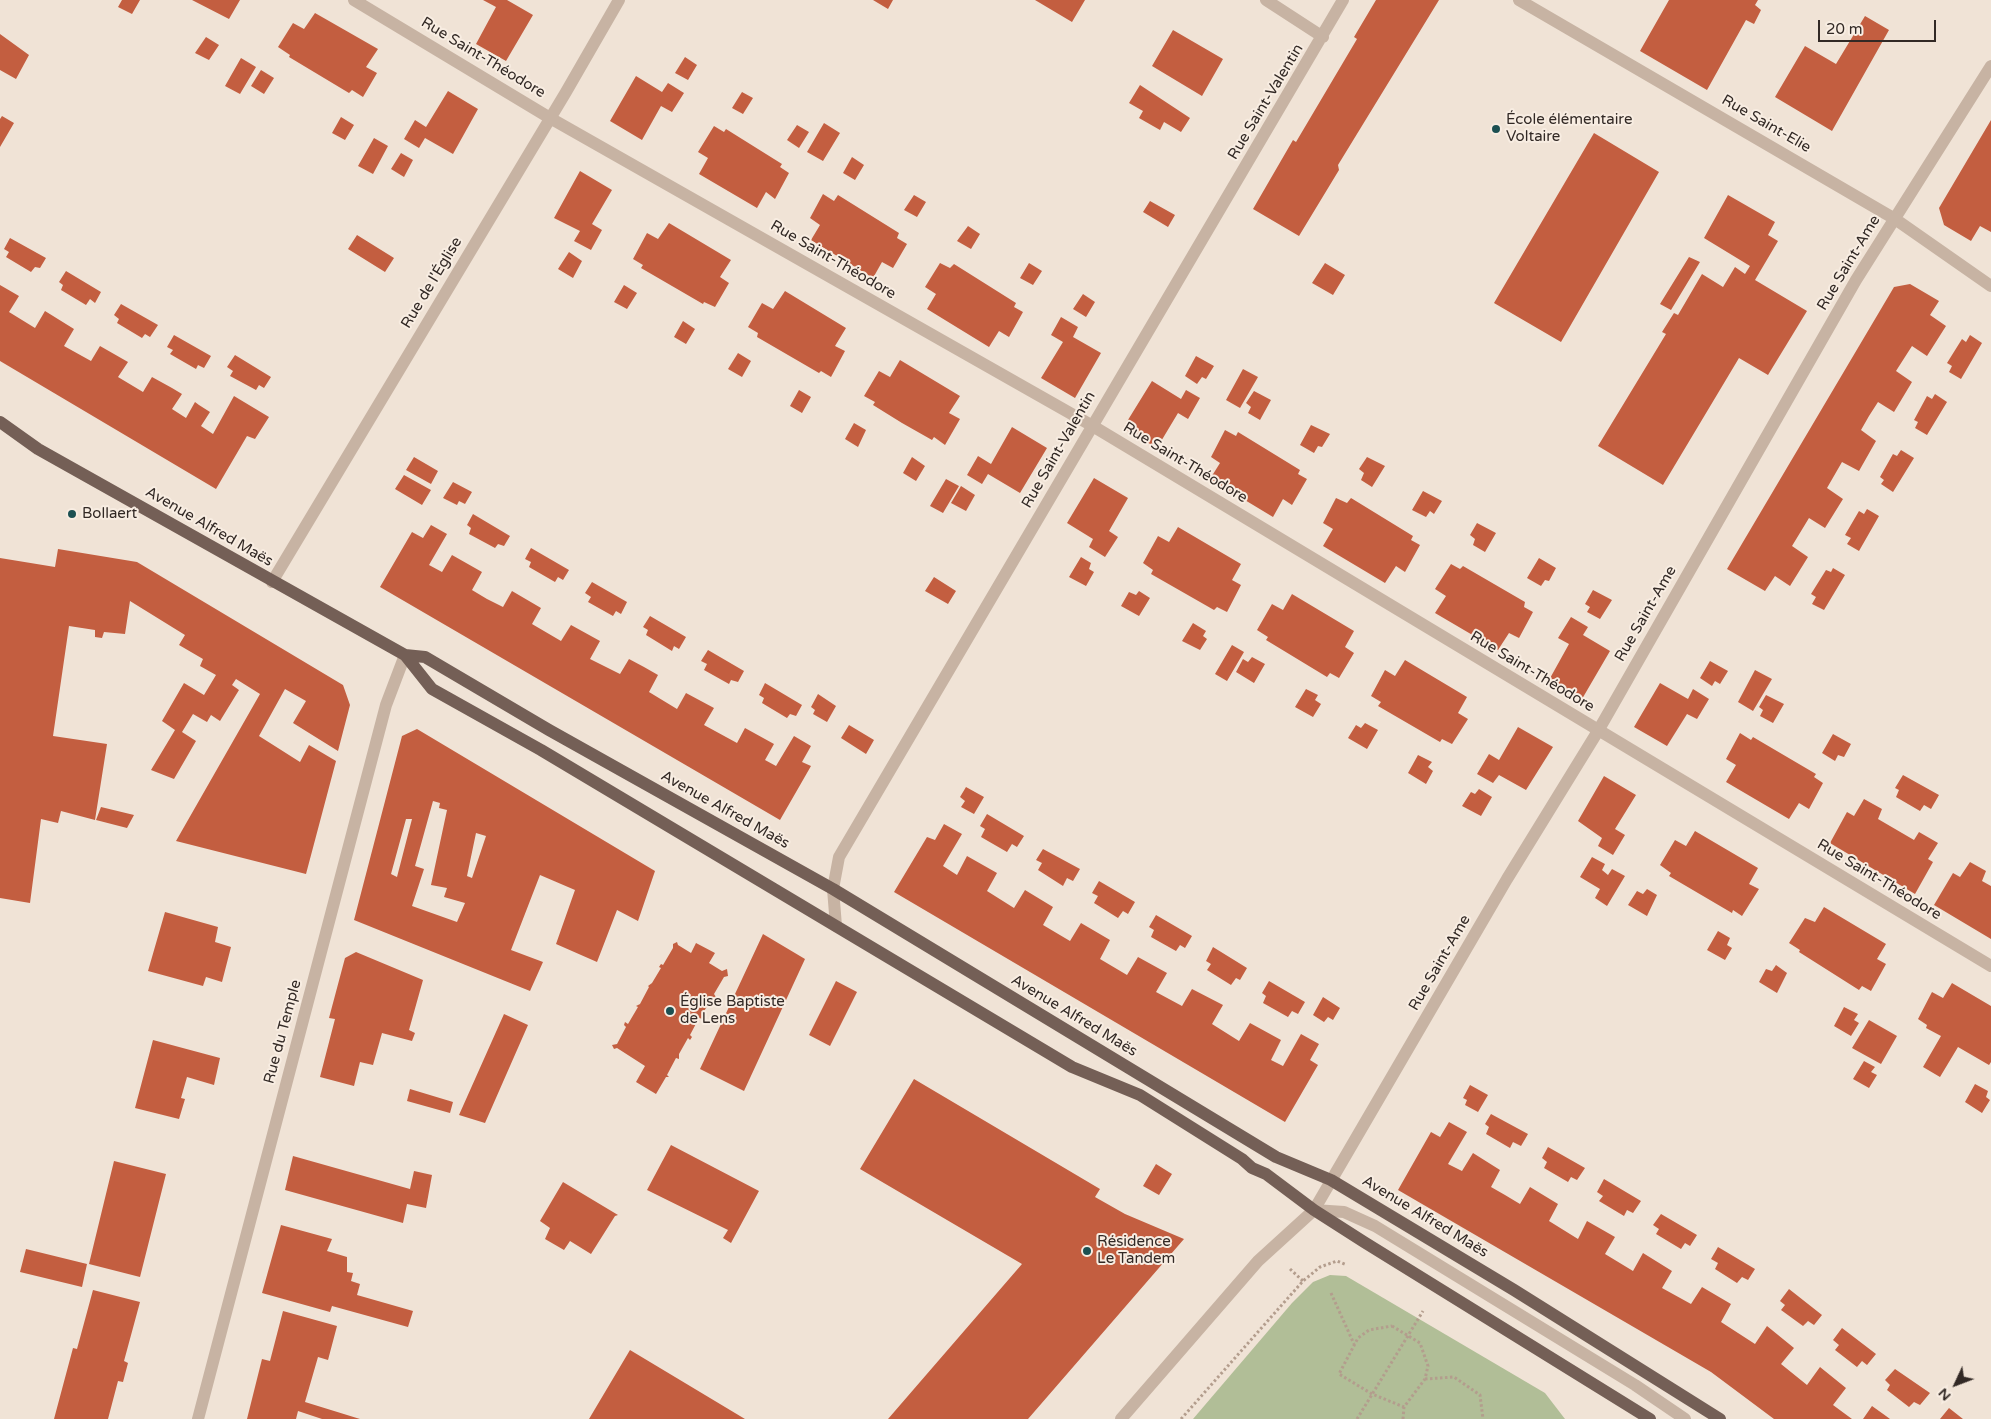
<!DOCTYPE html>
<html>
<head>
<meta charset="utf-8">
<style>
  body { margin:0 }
  #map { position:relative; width:1991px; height:1419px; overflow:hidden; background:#f0e3d6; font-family:"Varela Round",sans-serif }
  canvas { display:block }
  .north { position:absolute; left:1931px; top:1359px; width:50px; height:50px; -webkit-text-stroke:4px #f8ede2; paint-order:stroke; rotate:227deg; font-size:14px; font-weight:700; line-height:20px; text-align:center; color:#322925 }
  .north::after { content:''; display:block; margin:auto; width:18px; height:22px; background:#322925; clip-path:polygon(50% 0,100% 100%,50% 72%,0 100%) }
  .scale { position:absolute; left:1818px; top:20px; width:118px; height:22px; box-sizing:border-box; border:2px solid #322925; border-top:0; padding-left:6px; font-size:15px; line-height:18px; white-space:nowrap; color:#322925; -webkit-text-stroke:4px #f8ede2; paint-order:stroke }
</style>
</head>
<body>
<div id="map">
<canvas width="1991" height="1419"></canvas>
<div class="north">N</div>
<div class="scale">20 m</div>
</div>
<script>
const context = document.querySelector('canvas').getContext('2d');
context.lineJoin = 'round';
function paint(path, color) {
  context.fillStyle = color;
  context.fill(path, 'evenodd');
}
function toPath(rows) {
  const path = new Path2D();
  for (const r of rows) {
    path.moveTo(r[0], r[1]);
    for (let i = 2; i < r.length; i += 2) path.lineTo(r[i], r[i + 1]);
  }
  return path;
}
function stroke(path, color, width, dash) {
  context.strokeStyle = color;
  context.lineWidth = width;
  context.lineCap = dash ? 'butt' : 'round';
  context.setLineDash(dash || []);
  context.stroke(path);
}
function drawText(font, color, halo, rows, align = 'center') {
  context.font = font + ' "Varela Round",sans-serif';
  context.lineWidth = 4;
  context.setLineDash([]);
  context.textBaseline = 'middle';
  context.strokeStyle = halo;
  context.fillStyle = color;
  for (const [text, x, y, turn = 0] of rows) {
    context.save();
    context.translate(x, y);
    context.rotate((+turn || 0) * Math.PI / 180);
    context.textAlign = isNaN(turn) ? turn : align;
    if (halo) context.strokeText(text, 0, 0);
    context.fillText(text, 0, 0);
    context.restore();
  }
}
const green = toPath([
  [1330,1275,1346,1276,1545,1393,1565,1419,1193,1419,1292,1303,1313,1282]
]);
const building = toPath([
  [122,0,140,0,132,14,118,7],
  [192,0,240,0,229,19],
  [483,0,507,0,533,15,506,61,476,44,496,7],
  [873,0,893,0,888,9],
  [1035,0,1085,0,1072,22],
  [1376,0,1439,0,1338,165,1339,170,1299,236,1253,209,1293,140,1296,142,1357,39,1354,37],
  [1669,0,1758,0,1755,5,1761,10,1754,24,1746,20,1707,90,1640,51],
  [315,13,378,49,366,67,377,73,363,97,352,90,349,93,289,57,290,55,278,47,293,23,304,29],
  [1865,16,1889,30,1832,131,1775,97,1805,46,1836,64],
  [1173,30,1223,59,1202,96,1152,66],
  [0,34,29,55,16,79,0,70],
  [206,37,219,45,209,60,195,53],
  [685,57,697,65,688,80,675,73],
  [241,58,256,67,240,94,225,86],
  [261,70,274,78,264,94,251,86],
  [636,76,662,92,668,83,684,93,672,112,661,106,642,140,610,121],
  [1140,85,1190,118,1181,132,1164,122,1160,130,1139,118,1143,111,1129,103],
  [448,91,478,109,453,154,425,138,419,148,404,139,415,120,426,127],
  [742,92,753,98,743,114,732,108],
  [2,116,14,123,0,147,0,119],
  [341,117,354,125,345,140,332,133],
  [1991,120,1991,232,1980,226,1971,241,1944,225,1939,208],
  [824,123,840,133,823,161,807,152],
  [797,125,809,132,799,148,787,140],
  [714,126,724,132,726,129,782,164,780,167,789,173,775,199,766,192,757,208,699,174,708,158,698,152],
  [1594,133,1659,172,1561,342,1494,303],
  [374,138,388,146,373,174,358,166],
  [401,153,413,160,404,177,391,169],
  [852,157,864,165,855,180,843,173],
  [580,171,612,190,592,224,602,230,591,250,574,241,580,231,554,218],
  [823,194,834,201,838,195,899,233,897,238,907,244,893,268,882,262,873,278,811,240,820,225,810,218],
  [914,195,926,202,917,217,904,210],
  [1728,195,1775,222,1768,235,1778,241,1755,280,1807,311,1768,375,1739,358,1663,485,1598,446,1666,334,1662,332,1674,313,1678,315,1702,274,1723,287,1735,267,1745,274,1750,266,1704,238],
  [1150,201,1175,215,1168,227,1143,212],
  [669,223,731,260,720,277,729,283,715,307,704,302,703,304,641,268,643,265,633,259,647,233,658,239],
  [968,226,980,234,971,249,957,241],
  [357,235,394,258,385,272,348,249],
  [10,238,46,258,40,268,35,267,31,272,6,257,9,252,4,249],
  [569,252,582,261,573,278,558,269],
  [1689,257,1700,262,1671,310,1660,304],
  [940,263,950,268,954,264,1016,303,1014,307,1023,312,1009,337,999,331,989,347,927,309,936,294,925,287],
  [1029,263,1042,271,1033,285,1020,278],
  [1325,263,1345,275,1333,295,1312,283],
  [66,271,101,292,95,303,90,299,86,305,61,290,63,285,59,282],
  [1910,284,1939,301,1930,315,1946,326,1927,356,1912,346,1896,371,1912,382,1894,412,1878,402,1869,416,1861,430,1876,441,1859,471,1842,462,1827,488,1843,499,1825,528,1809,518,1792,546,1808,557,1790,586,1775,576,1765,591,1727,569,1894,287],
  [0,285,19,296,9,312,35,328,45,311,74,329,64,346,91,361,100,346,128,362,118,377,143,392,152,377,172,388,182,394,172,409,186,418,195,402,199,405,210,412,201,426,213,434,234,396,269,417,255,439,247,436,216,489,0,361],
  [624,285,637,293,627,309,614,302],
  [785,291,846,328,835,346,845,351,831,377,821,371,819,373,757,337,758,333,748,327,762,303,773,309],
  [1083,294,1095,302,1086,317,1073,309],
  [121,304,158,325,150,337,145,334,142,338,117,323,119,319,114,315],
  [1061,317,1078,327,1073,337,1101,353,1075,398,1041,378,1063,342,1051,335],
  [683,321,695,329,686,344,674,337],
  [174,335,211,356,204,368,198,365,196,369,170,354,173,350,167,347],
  [1970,335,1982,343,1961,379,1949,372,1952,366,1947,363,1962,339,1966,342],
  [738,353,751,361,742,377,728,369],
  [235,355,271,377,264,388,259,385,256,390,230,376,233,371,227,367],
  [1196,356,1214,366,1206,379,1202,377,1197,384,1185,376],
  [900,360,960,396,949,413,960,419,945,445,934,437,932,440,902,423,873,405,875,402,864,396,879,371,890,377],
  [1243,369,1258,377,1240,408,1226,400],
  [1152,381,1181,399,1186,390,1200,398,1188,419,1178,413,1157,448,1123,428],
  [799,390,811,397,802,413,790,406],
  [1254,391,1271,400,1260,420,1248,413,1251,407,1246,403],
  [1935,394,1947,402,1927,435,1915,428,1918,422,1914,420,1927,396,1932,399],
  [854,423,866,430,858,447,845,439],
  [1311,425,1330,434,1322,447,1318,446,1314,453,1300,445],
  [1012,427,1047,448,1020,493,988,474,982,484,967,475,978,456,991,464],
  [1225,430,1236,436,1238,432,1300,470,1298,474,1307,479,1292,505,1283,499,1273,517,1210,479,1220,463,1211,457],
  [1901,450,1914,458,1893,492,1881,484,1884,480,1880,477,1893,454,1897,456],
  [414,457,438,471,431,484,406,470],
  [912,457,925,466,916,481,903,473],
  [1367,457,1385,466,1372,487,1361,480,1364,473,1359,469],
  [404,475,431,490,422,505,395,489],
  [1094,478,1128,498,1109,531,1118,537,1105,557,1089,547,1093,539,1067,523],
  [946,479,959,486,943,513,930,506],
  [453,482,472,492,465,504,459,501,457,505,443,498],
  [961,486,975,495,966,511,951,503],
  [1423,491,1442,501,1434,514,1430,511,1426,517,1412,510],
  [1336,498,1347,503,1351,498,1413,536,1411,540,1420,545,1405,572,1396,566,1385,583,1323,546,1333,529,1323,523],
  [1867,509,1879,516,1859,551,1847,544,1851,538,1845,535,1859,511,1864,514],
  [473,514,510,536,504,546,498,544,495,548,469,534,471,528,467,525],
  [1477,523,1496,533,1485,552,1473,545,1475,539,1470,535],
  [431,525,447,534,429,565,442,572,452,555,482,572,472,590,487,599,503,607,512,591,541,608,532,624,561,641,571,625,600,641,590,659,620,674,629,659,644,667,658,675,649,692,677,709,686,693,714,708,704,725,737,743,745,728,774,744,765,760,776,766,794,736,811,746,802,762,811,766,780,820,380,587,412,532,423,538],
  [1178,527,1241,564,1232,580,1241,585,1227,612,1217,607,1214,610,1151,574,1153,570,1143,563,1158,536,1169,542],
  [531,548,569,570,563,580,558,577,555,582,529,567,531,562,525,559],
  [58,549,137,562,343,685,350,705,338,751,293,723,306,701,285,689,259,736,300,762,309,745,336,761,306,874,176,841,260,694,236,679,232,685,239,690,220,721,211,715,207,722,193,714,182,732,196,741,174,779,151,770,175,730,162,721,184,683,204,695,216,675,200,666,203,659,179,645,185,635,130,601,125,634,104,632,102,638,95,637,95,630,69,626,53,736,107,744,95,820,61,811,58,823,41,819,30,903,0,898,0,558,55,567],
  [1081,557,1091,563,1089,569,1094,572,1086,586,1069,577],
  [1539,558,1556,568,1549,581,1545,580,1541,586,1527,578],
  [1451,564,1460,569,1463,566,1525,602,1524,607,1533,612,1519,638,1509,633,1498,650,1435,613,1446,596,1435,589],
  [1833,568,1845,575,1824,610,1812,604,1816,597,1811,594,1826,570,1831,572],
  [934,577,956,591,948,604,925,591],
  [592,582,627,602,621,614,616,611,613,616,588,602,591,597,585,593],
  [1593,590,1612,600,1600,619,1587,612,1590,607,1585,604],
  [1139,591,1150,598,1139,616,1121,606,1129,592,1136,595],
  [1292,594,1354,631,1345,647,1354,653,1339,678,1330,673,1327,677,1266,640,1268,637,1257,630,1272,604,1283,610],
  [650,616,686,637,679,649,674,646,672,651,646,635,648,630,643,627],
  [1571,617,1588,627,1583,635,1610,651,1582,699,1549,680,1569,644,1558,638],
  [1193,623,1206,631,1203,636,1207,639,1200,650,1182,641],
  [1232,645,1244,652,1227,681,1215,674],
  [708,650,744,671,738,682,731,680,729,684,704,670,707,664,701,661],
  [1252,657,1265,664,1254,683,1236,672,1243,659,1248,662],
  [1405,660,1467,697,1458,713,1468,719,1452,744,1442,739,1440,742,1378,706,1381,702,1371,696,1385,670,1395,676],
  [1710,661,1728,671,1720,684,1715,681,1712,686,1700,678],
  [1755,670,1772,679,1753,711,1738,702],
  [765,683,802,705,796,716,790,714,787,718,762,703,764,698,759,695],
  [1660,683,1688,699,1693,689,1709,699,1697,719,1687,714,1667,746,1634,727],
  [1306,689,1318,695,1315,700,1321,704,1313,717,1295,707],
  [818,694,836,706,827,722,813,714,815,710,811,707],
  [1766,695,1784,704,1773,723,1760,716,1763,710,1759,707],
  [1365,723,1378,730,1367,749,1348,738,1356,725,1361,728],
  [849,725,874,740,866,754,841,738],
  [1518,727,1553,747,1526,790,1499,775,1493,783,1477,774,1489,754,1499,760],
  [417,729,655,871,638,921,617,910,597,962,556,944,575,890,540,875,511,950,543,962,530,991,354,920,402,736],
  [433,801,440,803,439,808,447,810,431,885,447,888,444,897,465,903,457,922,412,906,424,869,415,866],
  [406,819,412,819,397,877,391,874],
  [476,833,486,836,472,878,467,876],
  [1740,733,1751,740,1753,737,1816,774,1814,777,1823,783,1809,809,1799,803,1789,819,1726,782,1736,765,1726,759],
  [1833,734,1851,744,1844,757,1838,755,1835,761,1822,753],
  [1418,755,1432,762,1428,767,1433,771,1426,784,1408,773],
  [1903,775,1939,795,1931,809,1924,805,1920,811,1896,797,1899,790,1895,788],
  [1604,776,1636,795,1615,829,1625,835,1613,855,1598,846,1602,838,1578,821],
  [966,787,984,797,974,814,961,807,965,801,960,797],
  [1479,789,1492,797,1481,816,1462,806,1471,792,1475,794],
  [1864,799,1882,809,1878,819,1914,840,1919,832,1938,843,1928,859,1933,862,1915,894,1830,843,1847,812,1854,816],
  [101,807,134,815,127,828,96,820],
  [987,814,1024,836,1017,847,1012,844,1007,852,981,837,985,829,980,826],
  [944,824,962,834,943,866,957,875,967,856,997,873,987,891,1014,908,1025,890,1053,907,1043,925,1070,941,1081,923,1110,940,1100,959,1127,975,1138,957,1167,973,1156,992,1182,1006,1192,989,1223,1005,1212,1024,1239,1041,1250,1023,1281,1040,1271,1060,1283,1066,1301,1034,1319,1044,1310,1060,1318,1065,1285,1122,894,892,927,837,935,840],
  [1695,831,1758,868,1749,884,1759,889,1742,916,1733,910,1732,913,1669,876,1671,873,1660,865,1675,840,1686,846],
  [1043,849,1080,869,1073,881,1067,878,1063,886,1038,870,1042,863,1036,860],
  [1592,857,1605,864,1602,870,1608,875,1612,869,1625,876,1607,906,1595,898,1600,889,1580,877],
  [1970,862,1986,871,1982,881,1991,886,1991,939,1934,905,1953,873,1960,877],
  [1099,881,1135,902,1128,914,1123,911,1118,918,1094,903,1098,896,1092,893],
  [1647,889,1657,895,1647,916,1628,905,1637,891,1643,894],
  [1824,907,1886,944,1877,959,1886,964,1871,991,1862,986,1859,990,1799,952,1800,950,1789,943,1805,918,1815,922],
  [165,912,218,927,215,942,231,947,222,982,206,977,203,986,148,971],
  [1156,915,1192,936,1185,948,1180,945,1176,951,1151,937,1154,930,1149,927],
  [1718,931,1730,938,1727,945,1732,948,1725,960,1707,950],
  [763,934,805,959,744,1091,700,1069],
  [677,942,678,945,691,953,696,943,715,953,709,963,722,971,727,969,728,976,724,977,714,994,716,997,714,1000,711,999,702,1015,703,1019,699,1018,690,1035,692,1037,690,1040,688,1038,679,1054,679,1059,676,1058,667,1075,669,1077,666,1077,656,1094,636,1082,645,1066,617,1048,614,1049,612,1045,617,1044,626,1027,624,1025,625,1022,628,1024,638,1007,636,1006,640,1004,649,987,648,986,652,983,661,968,659,967,661,964,663,965,673,948,673,944],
  [1213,947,1247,968,1240,980,1236,978,1231,985,1207,970,1211,964,1206,961],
  [356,952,423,980,409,1030,415,1033,412,1041,382,1033,373,1065,360,1062,354,1086,320,1077,335,1019,329,1018,345,958],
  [1776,965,1787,973,1777,993,1759,982,1766,969,1772,971],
  [836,981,857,992,830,1046,809,1035],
  [1269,981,1305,1002,1298,1014,1292,1011,1288,1017,1263,1003,1266,996,1262,993],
  [1952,983,1991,1006,1991,1062,1989,1065,1958,1047,1940,1077,1923,1067,1941,1036,1926,1028,1927,1025,1918,1019,1932,992,1943,998],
  [1323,997,1340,1008,1333,1020,1328,1017,1324,1022,1313,1015],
  [1844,1007,1858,1014,1854,1020,1859,1023,1851,1036,1834,1026],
  [504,1014,528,1025,485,1123,459,1115],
  [1869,1020,1897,1036,1881,1064,1852,1048],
  [153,1040,220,1058,214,1085,187,1077,181,1098,185,1099,179,1119,135,1108],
  [1864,1061,1875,1067,1871,1072,1877,1075,1869,1088,1853,1079],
  [914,1079,1100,1189,1095,1197,1125,1214,1184,1239,1028,1419,888,1419,1022,1264,860,1169],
  [1975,1084,1988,1091,1986,1097,1990,1100,1982,1113,1965,1102],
  [1470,1085,1488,1095,1478,1112,1465,1105,1467,1100,1463,1098],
  [410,1089,453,1102,450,1113,407,1101],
  [1491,1114,1528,1134,1521,1146,1513,1142,1510,1148,1486,1134,1489,1127,1485,1124],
  [1449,1122,1467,1132,1448,1164,1462,1171,1473,1153,1500,1170,1491,1187,1505,1195,1520,1204,1530,1187,1558,1204,1549,1221,1578,1239,1587,1221,1615,1237,1605,1254,1633,1271,1643,1253,1672,1271,1662,1288,1691,1304,1702,1287,1731,1304,1721,1322,1755,1344,1767,1326,1794,1348,1781,1364,1807,1385,1820,1367,1846,1388,1833,1405,1852,1419,1774,1419,1711,1372,1398,1190,1431,1132,1440,1137],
  [671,1145,759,1191,731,1243,723,1238,728,1230,647,1190],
  [1548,1147,1585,1168,1577,1180,1571,1177,1568,1182,1544,1168,1547,1162,1542,1158],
  [293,1156,410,1189,414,1171,432,1175,426,1208,407,1204,403,1223,285,1190],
  [114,1161,166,1174,140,1277,89,1264],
  [1156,1164,1172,1174,1159,1195,1143,1186],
  [1604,1179,1641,1201,1633,1213,1627,1210,1624,1216,1599,1201,1603,1196,1597,1192],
  [563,1182,618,1215,615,1216,591,1254,570,1241,564,1250,545,1239,550,1228,540,1221],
  [1661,1214,1697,1235,1690,1246,1685,1243,1681,1249,1656,1234,1659,1229,1653,1225],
  [281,1225,332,1239,327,1251,347,1257,347,1272,353,1273,351,1281,360,1284,357,1295,413,1311,408,1327,332,1306,330,1312,262,1293],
  [1718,1247,1755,1269,1748,1280,1742,1277,1737,1283,1715,1269,1718,1263,1711,1259],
  [26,1249,87,1264,82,1287,20,1272],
  [1789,1289,1822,1315,1814,1325,1808,1321,1803,1326,1781,1310,1785,1305,1780,1301],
  [93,1290,140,1302,124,1361,128,1363,123,1382,118,1381,108,1419,54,1419,73,1348,77,1349],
  [283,1311,337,1326,328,1360,318,1357,305,1402,360,1419,322,1419,298,1411,296,1419,247,1419,262,1359,270,1361],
  [1842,1328,1876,1354,1867,1365,1862,1361,1857,1367,1835,1350,1839,1345,1833,1340],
  [630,1350,745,1419,589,1419],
  [1895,1369,1930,1393,1920,1405,1914,1402,1909,1407,1887,1390,1890,1385,1885,1380],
  [1872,1406,1886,1416,1890,1419,1863,1419],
  [1949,1408,1963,1419,1940,1419]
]);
const path = toPath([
  [1290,1269,1303,1281],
  [1331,1293,1354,1344],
  [1392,1326,1420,1343,1428,1366,1425,1379,1404,1407,1372,1394,1339,1374,1358,1338,1369,1330,1392,1326],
  [1425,1379,1454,1377,1480,1395,1483,1419],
  [1181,1419,1303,1281,1320,1267,1337,1261,1347,1265],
  [1357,1419,1423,1311],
  [1403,1419,1404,1407]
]);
const minor = toPath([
  [354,0,550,118,1091,425,1991,966],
  [1266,0,1323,37],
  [1519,0,1895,219,1991,286],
  [272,582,566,92,619,0],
  [836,926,833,889,839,857,1343,0],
  [1314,1210,1344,1212,1375,1226,1635,1385,1685,1419],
  [198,1419,386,705,405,655],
  [1121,1419,1258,1261,1314,1210,1507,879,1598,731,1856,280,1991,66]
]);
const major = toPath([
  [0,422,38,449,405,655,432,689,541,750,1072,1067,1140,1095,1242,1159,1252,1168,1266,1174,1314,1210,1364,1242,1650,1419],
  [405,655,425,657,549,730,833,889,1276,1157,1331,1180,1514,1290,1720,1419]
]);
const markers = [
  [1496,129,5,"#1c5052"],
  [72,514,5,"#1c5052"],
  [670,1011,5,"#1c5052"],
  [1087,1251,5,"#1c5052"]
];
const streetNames = [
  ["Rue Saint-Théodore",483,58,31],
  ["Rue Saint-Valentin",1266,102,-59],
  ["Rue Saint-Elie",1766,124,30],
  ["Rue Saint-Théodore",833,260,30],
  ["Rue Saint-Ame",1849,263,-59],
  ["Rue de l'Église",432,283,-59],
  ["Rue Saint-Valentin",1059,450,-60],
  ["Rue Saint-Théodore",1185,463,31],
  ["Avenue Alfred Maës",209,527,30],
  ["Rue Saint-Ame",1646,614,-60],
  ["Rue Saint-Théodore",1532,672,31],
  ["Avenue Alfred Maës",725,810,29],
  ["Rue Saint-Théodore",1879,880,31],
  ["Rue Saint-Ame",1440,963,-60],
  ["Avenue Alfred Maës",1074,1016,31],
  ["Rue du Temple",283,1032,-75],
  ["Avenue Alfred Maës",1425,1217,31]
];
const poiNames = [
  ["École élémentaire",1506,120],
  ["Voltaire",1506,137],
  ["Bollaert",82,514],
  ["Église Baptiste",680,1002],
  ["de Lens",680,1019],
  ["Résidence",1097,1242],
  ["Le Tandem",1097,1259]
];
paint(green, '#b1be97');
paint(building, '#c35e40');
stroke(path, '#b39d8d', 3, [2.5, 2.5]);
stroke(minor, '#c7b3a3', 12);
stroke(major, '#745f56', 12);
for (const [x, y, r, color] of markers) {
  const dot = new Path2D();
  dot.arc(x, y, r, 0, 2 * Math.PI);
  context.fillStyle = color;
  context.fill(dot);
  stroke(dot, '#f8ede2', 2);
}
drawText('15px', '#322925', '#f8ede2', streetNames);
drawText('15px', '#322925', '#f8ede2', poiNames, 'left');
</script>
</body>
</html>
